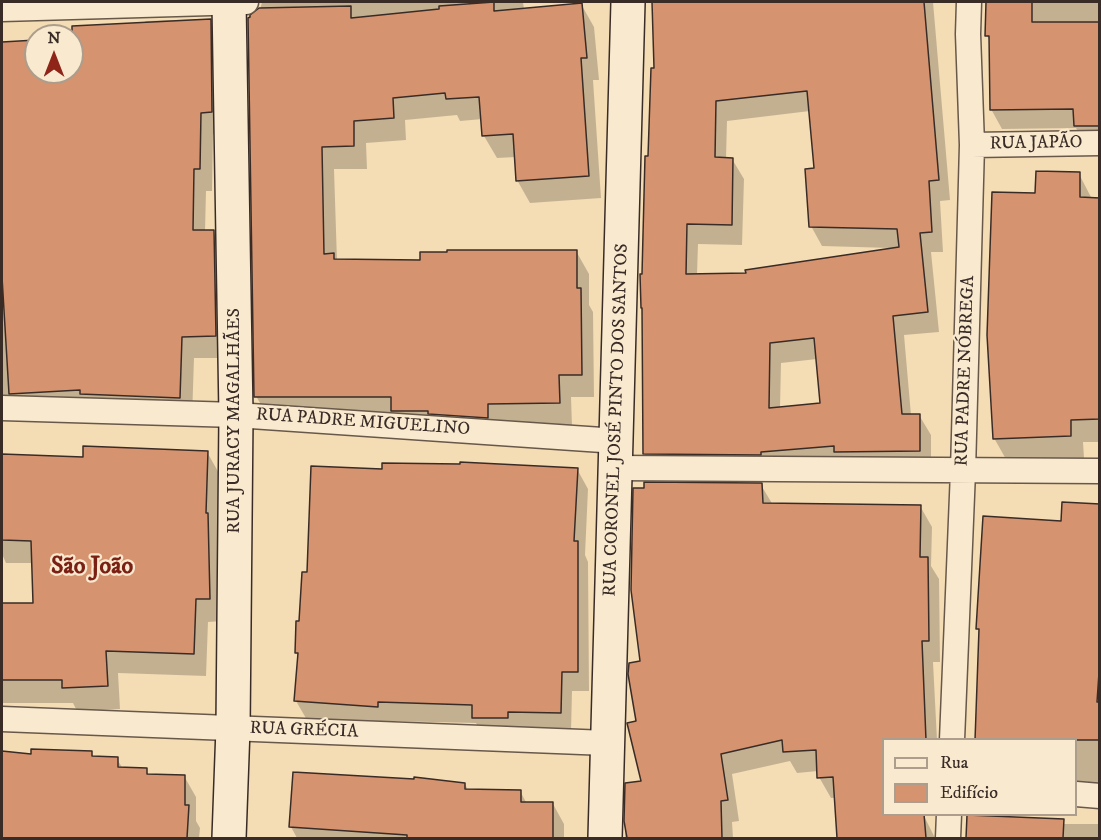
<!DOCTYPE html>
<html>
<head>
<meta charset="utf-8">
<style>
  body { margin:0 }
  #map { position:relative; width:1101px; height:840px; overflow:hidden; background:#f4ddb5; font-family:"IM FELL DW Pica",serif }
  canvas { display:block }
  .frame { position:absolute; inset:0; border:3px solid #392c27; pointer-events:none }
  .legend { position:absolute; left:882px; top:738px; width:195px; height:78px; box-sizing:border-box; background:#f8e9cf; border:2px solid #ac9d8c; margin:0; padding:8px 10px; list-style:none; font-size:18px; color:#392c27 }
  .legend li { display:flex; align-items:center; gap:12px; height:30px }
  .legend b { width:30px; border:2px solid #ac9d8c }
  .north { position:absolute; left:24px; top:24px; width:60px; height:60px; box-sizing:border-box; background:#f8e9cf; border:2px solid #ac9d8c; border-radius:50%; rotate:0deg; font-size:16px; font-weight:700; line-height:24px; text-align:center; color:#392c27 }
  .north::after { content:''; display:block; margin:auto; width:21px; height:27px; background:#8f2418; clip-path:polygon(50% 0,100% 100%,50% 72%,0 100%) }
</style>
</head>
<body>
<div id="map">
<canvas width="1101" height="840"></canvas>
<div class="frame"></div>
<ul class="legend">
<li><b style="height:8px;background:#f8e9cf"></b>Rua</li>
<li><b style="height:16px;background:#d6936f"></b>Edifício</li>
</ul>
<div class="north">N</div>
</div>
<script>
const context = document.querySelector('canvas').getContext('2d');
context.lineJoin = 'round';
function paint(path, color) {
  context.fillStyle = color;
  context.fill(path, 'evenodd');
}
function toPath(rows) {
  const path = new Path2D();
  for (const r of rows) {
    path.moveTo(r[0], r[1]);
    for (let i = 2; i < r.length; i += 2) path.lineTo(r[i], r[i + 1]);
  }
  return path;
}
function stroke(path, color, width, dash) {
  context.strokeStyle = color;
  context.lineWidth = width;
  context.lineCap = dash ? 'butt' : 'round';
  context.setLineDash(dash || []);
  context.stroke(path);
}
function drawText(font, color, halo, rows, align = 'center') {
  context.font = font + ' "IM FELL DW Pica",serif';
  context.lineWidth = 4.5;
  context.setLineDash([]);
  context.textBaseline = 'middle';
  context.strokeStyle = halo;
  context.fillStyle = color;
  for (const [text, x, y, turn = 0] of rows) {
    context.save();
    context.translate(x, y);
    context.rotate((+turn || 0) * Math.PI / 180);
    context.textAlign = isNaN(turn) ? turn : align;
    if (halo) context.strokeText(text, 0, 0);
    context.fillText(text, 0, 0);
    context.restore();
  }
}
const shadow = toPath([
  [262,2,523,2,524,9,581,4,594,27,599,80,593,80,601,198,530,203,517,180,516,157,497,158,484,136,483,119,460,121,457,115,405,120,406,140,366,143,367,169,334,169,337,261,422,262,576,251,589,274,589,305,593,312,594,397,571,397,572,426,500,426,269,419,256,396,260,10],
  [653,2,933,2,950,200,940,201,943,252,931,252,939,332,904,335,911,415,919,415,931,435,931,470,656,474,645,454,650,157,655,70],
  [810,111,815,170,811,226,822,246,891,248,892,250,747,274,697,275,698,244,742,245,744,179,732,159,726,159,727,121],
  [817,359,822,405,780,408,781,363],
  [987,2,1100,2,1100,145,1086,145,1076,128,1002,129,991,109,990,41,987,36],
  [204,19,205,21,210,21,222,43,224,134,213,134,212,191,206,191,205,232,213,232,226,254,228,358,194,358,192,419,2,411,2,44,36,42,36,72,72,72,72,40,146,23,145,21],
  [1079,174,1092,199,1100,199,1100,442,1083,442,1084,458,1007,461,994,438,1036,195],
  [207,452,220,475,218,534,220,538,222,621,208,622,206,676,118,673,120,709,77,711,73,703,2,703,2,605,35,605,33,563,6,563,2,554,2,455,84,458],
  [577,469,588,489,585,555,588,562,589,691,572,691,571,732,484,738,476,723,388,721,388,726,307,720,296,701,299,657,296,653,309,574,383,471],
  [761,485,773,505,920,506,932,527,931,566,939,579,940,662,933,662,937,740,884,740,884,795,831,798,819,777,818,771,797,773,790,761,732,774,739,821,732,822,733,838,625,838,627,785,643,782,638,722,641,662],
  [1100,506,1100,793,1076,793,1076,740,978,628,1062,522],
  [91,752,94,758,117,759,123,769,146,770,149,775,184,776,196,797,196,821,200,828,199,838,2,838,2,753,33,755],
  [465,784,468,790,520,791,527,804,553,804,564,824,564,838,297,838,291,827],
  [837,811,884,814,923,814,935,838,838,838],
  [974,816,1052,824,1100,824,1100,838,973,838]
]);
const building = toPath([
  [494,2,494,11,582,3,587,58,581,58,589,176,516,181,513,134,482,136,479,97,446,99,445,93,393,98,394,118,354,121,354,146,322,147,324,254,334,253,334,259,420,260,420,252,447,252,447,250,577,250,577,288,581,288,582,375,559,375,560,403,488,404,488,418,428,414,428,411,391,411,391,397,254,397,248,18,250,17,250,15,259,8,351,6,351,18,439,9,439,6,494,2],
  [652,2,924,2,939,180,929,181,932,232,920,233,928,312,893,316,902,414,920,414,920,451,834,452,834,446,761,452,761,455,643,454,642,308,641,308,640,274,642,274,645,156,648,156,651,68,654,68,652,2],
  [807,91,814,168,805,169,809,227,897,229,899,247,745,270,746,273,686,274,687,224,732,225,733,158,715,157,716,101,807,91],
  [814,338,820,403,769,408,770,343,814,338],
  [986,2,1032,2,1032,22,1100,22,1100,126,1074,126,1073,109,990,110,989,36,985,36,986,2],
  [211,19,212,112,201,113,200,169,194,169,193,230,214,230,216,336,182,337,180,398,80,394,80,390,9,394,2,277,2,42,36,40,36,72,72,72,72,26,211,19],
  [1036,171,1080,172,1080,197,1100,198,1100,419,1071,420,1071,436,993,439,987,335,992,192,1035,193,1036,171],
  [83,446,208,451,206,513,208,513,210,599,196,599,194,654,106,651,108,686,62,688,62,680,2,680,2,603,33,603,31,541,2,540,2,454,83,457,83,446],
  [460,462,578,468,574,541,578,541,578,672,562,672,561,713,508,712,508,718,472,718,472,705,378,702,378,707,294,701,298,653,295,653,296,621,299,621,302,572,307,572,311,466,382,469,382,463,460,464,460,462],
  [644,482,762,483,763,503,921,505,920,557,928,557,929,641,922,641,926,740,884,740,884,814,924,814,926,838,837,838,833,777,817,778,816,750,783,752,782,740,721,754,728,800,721,801,722,838,627,838,624,821,625,783,641,781,627,723,636,721,628,674,629,663,640,661,631,590,633,488,644,488,644,482],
  [1062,502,1100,504,1100,658,1097,702,1100,702,1100,740,975,740,979,629,976,629,983,516,1061,521,1062,502],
  [31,749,92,751,92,756,118,757,118,767,147,768,147,774,185,775,185,805,189,805,187,838,2,838,2,751,31,754,31,749],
  [293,772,414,779,414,777,465,783,465,789,521,790,521,802,553,802,553,838,407,838,407,835,289,827,293,772],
  [967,815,1064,819,1063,838,966,838,967,815]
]);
const street = toPath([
  [2,9,246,2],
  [972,145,1100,143],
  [2,408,236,415,617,441],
  [616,468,1100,471],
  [2,719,607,743],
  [952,740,963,471,972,145,968,34,969,2],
  [1076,794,1100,796],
  [948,838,949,814]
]);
const secondary = toPath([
  [229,2,236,415,233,728,229,838],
  [605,838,628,2]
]);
const streetNames = [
  ["RUA JAPÃO",1036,144,-1],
  ["RUA PADRE NÓBREGA",966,371,-88],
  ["RUA CORONEL JOSÉ PINTO DOS SANTOS",617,420,-88],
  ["RUA JURACY MAGALHÃES",235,421,-90],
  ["RUA PADRE MIGUELINO",363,423,4],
  ["RUA GRÉCIA",304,731,2]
];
const districtNames = [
  ["São João",92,568]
];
paint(shadow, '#0003');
paint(building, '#d6936f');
stroke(building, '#392c27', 1.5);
stroke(street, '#68584a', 27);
stroke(secondary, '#392c27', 36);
stroke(street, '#f8e9cf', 24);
stroke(secondary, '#f8e9cf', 33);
drawText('18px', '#392c27', '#f8e9cf', streetNames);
drawText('bold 24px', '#7a1f14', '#f8e9cf', districtNames);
</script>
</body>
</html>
